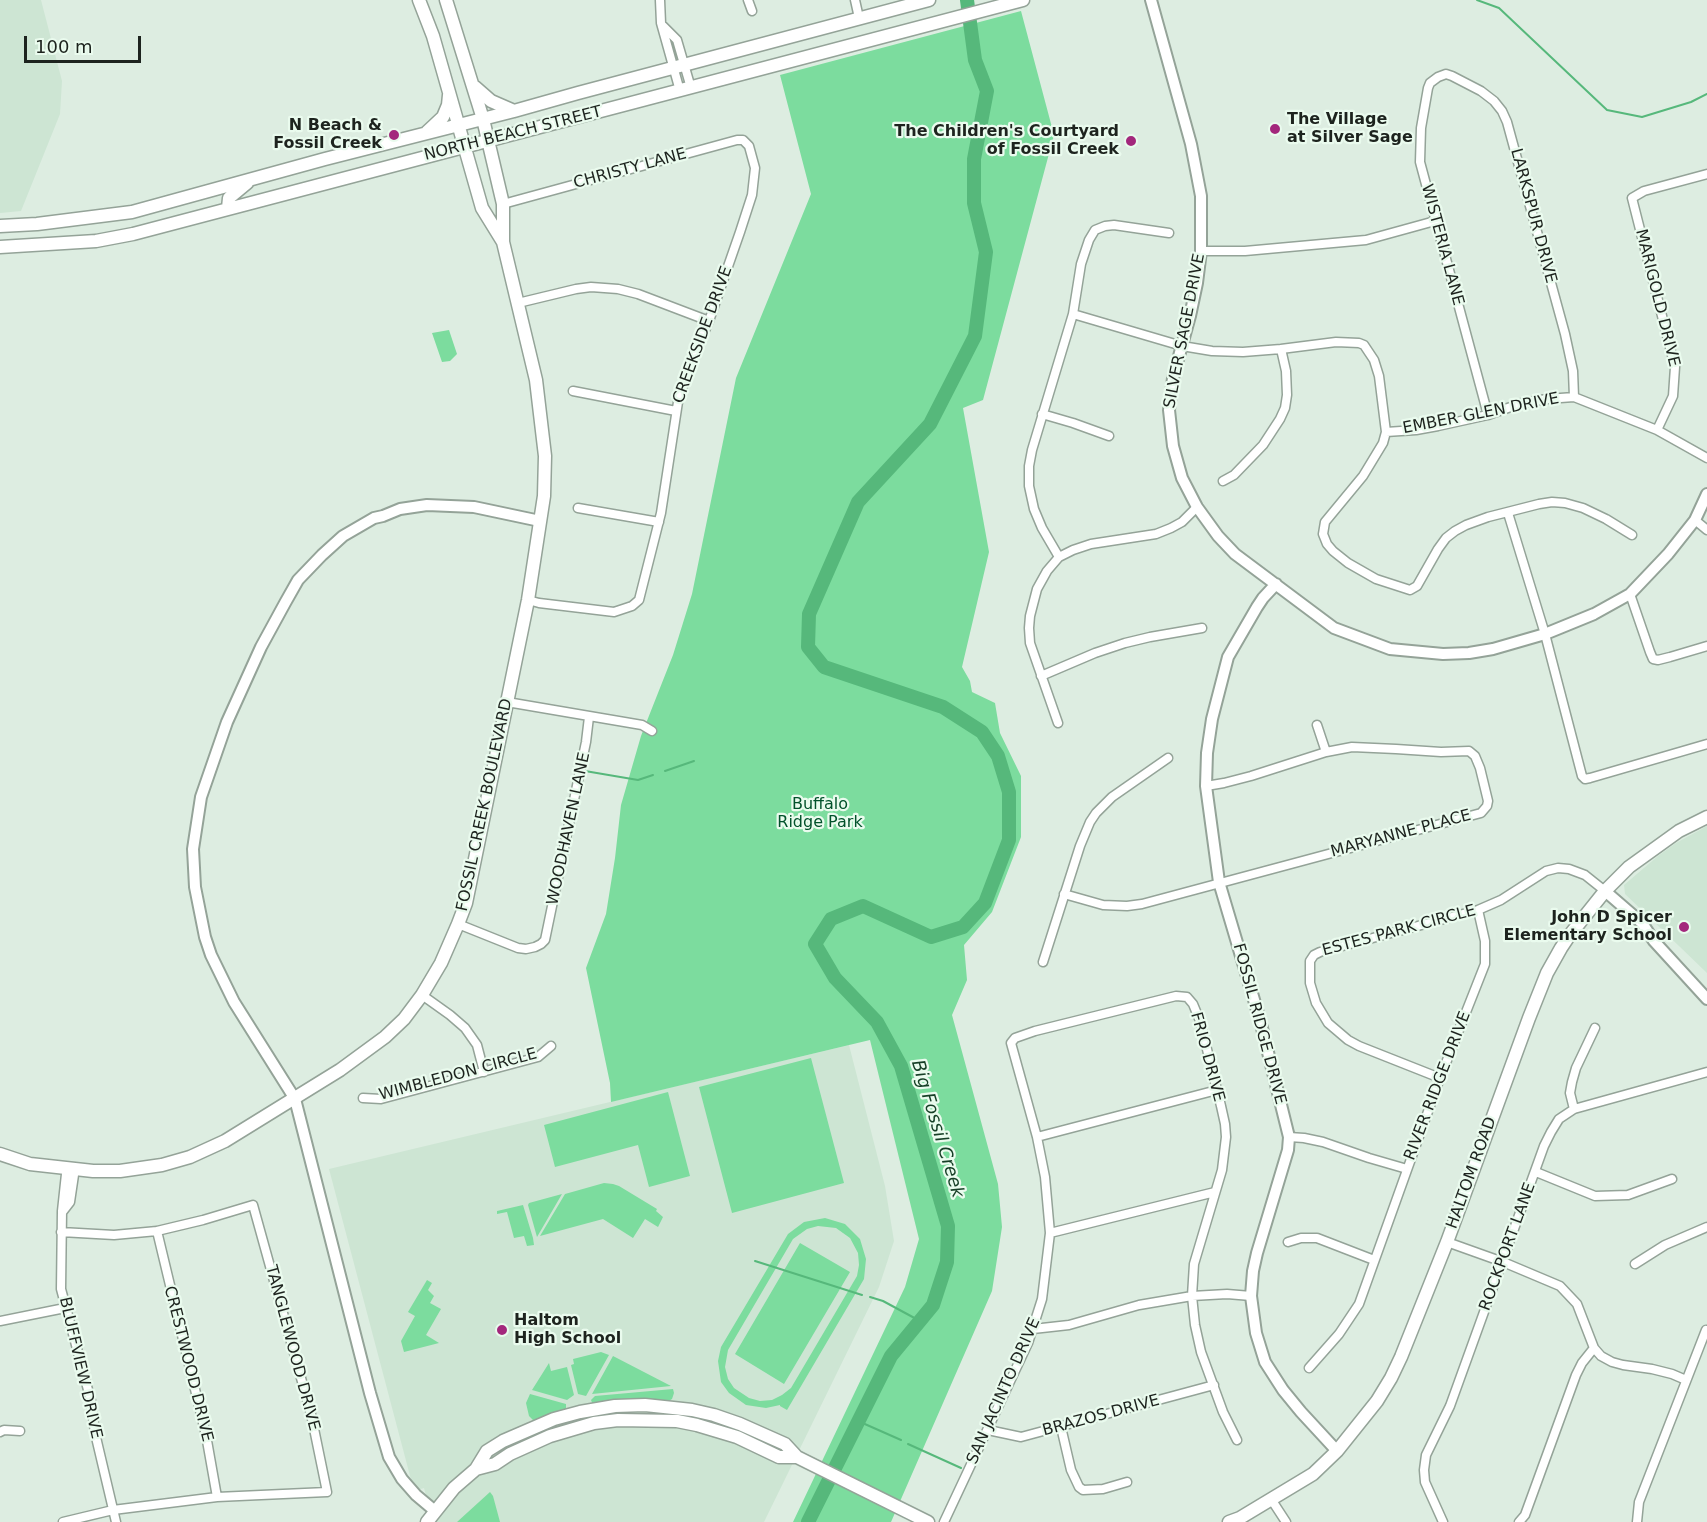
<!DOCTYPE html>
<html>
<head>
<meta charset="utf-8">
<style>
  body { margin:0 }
  #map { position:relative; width:1707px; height:1522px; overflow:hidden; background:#ddede1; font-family:"DejaVu Sans",sans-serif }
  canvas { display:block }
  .scale { position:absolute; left:24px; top:36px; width:117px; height:27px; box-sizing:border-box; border:3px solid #1d231e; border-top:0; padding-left:8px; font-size:18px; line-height:21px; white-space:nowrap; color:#1d231e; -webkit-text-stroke:4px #eafbee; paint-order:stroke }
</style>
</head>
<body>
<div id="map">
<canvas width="1707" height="1522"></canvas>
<div class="scale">100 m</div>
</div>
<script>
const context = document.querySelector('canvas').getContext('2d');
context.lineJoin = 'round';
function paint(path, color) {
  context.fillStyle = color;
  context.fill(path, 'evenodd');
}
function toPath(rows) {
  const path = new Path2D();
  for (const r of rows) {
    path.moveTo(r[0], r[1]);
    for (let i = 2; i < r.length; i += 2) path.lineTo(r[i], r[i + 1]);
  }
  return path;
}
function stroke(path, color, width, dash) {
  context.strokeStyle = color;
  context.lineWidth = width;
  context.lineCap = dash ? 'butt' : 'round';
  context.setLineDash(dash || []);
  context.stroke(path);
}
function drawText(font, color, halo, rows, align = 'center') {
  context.font = font + ' "DejaVu Sans",sans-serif';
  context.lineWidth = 4.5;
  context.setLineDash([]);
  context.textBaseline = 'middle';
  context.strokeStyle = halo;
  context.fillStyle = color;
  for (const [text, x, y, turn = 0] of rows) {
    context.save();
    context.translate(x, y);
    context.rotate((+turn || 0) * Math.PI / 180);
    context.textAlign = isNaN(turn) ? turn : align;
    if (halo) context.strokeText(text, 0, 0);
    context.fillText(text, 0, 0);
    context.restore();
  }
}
const built = toPath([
  [0,0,41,0,62,81,60,114,21,211,0,213],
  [1707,826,1707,973,1625,894,1624,885,1658,856,1676,843],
  [849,1045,885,1186,894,1241,879,1287,764,1522,433,1522,424,1488,414,1491,329,1169]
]);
const green = toPath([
  [1021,11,1054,135,983,400,963,408,989,552,962,667,970,681,972,692,995,703,1000,733,1021,776,1021,837,992,912,964,945,967,980,952,1015,998,1184,1002,1227,992,1291,891,1522,793,1522,905,1287,919,1239,870,1040,611,1102,610,1083,586,968,606,914,615,858,621,805,641,736,673,655,692,594,736,378,811,194,780,75],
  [449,330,457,354,450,361,442,362,432,333],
  [811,1058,844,1183,732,1213,699,1087],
  [668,1092,690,1176,649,1187,638,1145,555,1167,544,1125],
  [604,1183,613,1184,619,1186,657,1209,656,1211,663,1217,658,1227,645,1219,633,1238,603,1219,540,1236,565,1194],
  [562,1194,537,1237,528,1205,529,1203],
  [523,1205,533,1238,534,1245,527,1246,524,1236,514,1238,507,1212,497,1214,497,1211],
  [825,1218,845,1224,860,1239,866,1259,864,1279,787,1410,780,1406,780,1405,766,1408,746,1405,729,1393,721,1382,718,1361,721,1347,788,1234,804,1222],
  [818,1226,836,1228,850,1238,858,1253,859,1265,857,1276,791,1388,782,1395,772,1400,760,1401,749,1398,734,1388,728,1379,725,1367,728,1350,793,1239,807,1229],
  [800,1243,850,1272,784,1384,735,1354],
  [427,1280,432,1283,428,1290,434,1296,430,1303,441,1309,426,1335,439,1343,404,1352,401,1341,415,1316,408,1312],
  [601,1352,609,1355,586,1396,578,1394,571,1365,574,1364,573,1359],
  [613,1356,671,1386,592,1394],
  [549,1363,551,1371,567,1367,574,1395,567,1400,532,1390],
  [673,1389,674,1393,672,1399,667,1402,593,1405,591,1400,595,1396],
  [530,1394,566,1404,566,1412,533,1420,529,1416,526,1403],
  [490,1492,493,1496,500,1522,457,1522]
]);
const stream = toPath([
  [1477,0,1499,8,1607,110,1642,117,1691,102,1707,94],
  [585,771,638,780,653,775],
  [665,771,694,761],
  [755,1261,862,1295],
  [870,1297,883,1301,920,1321],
  [858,1421,901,1440],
  [908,1444,961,1468]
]);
const river = toPath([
  [808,1522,891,1356,933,1305,947,1262,948,1226,901,1066,877,1022,835,978,815,944,831,919,863,906,931,937,963,927,985,903,1009,840,1009,792,998,756,982,732,943,707,824,667,808,647,809,614,858,502,930,424,975,336,986,252,974,203,974,159,987,91,975,60,967,0]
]);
const minor = toPath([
  [660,0,661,23,680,91],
  [748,0,752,11],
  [855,0,859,18],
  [663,26,677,40,691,88],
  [503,204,737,140,743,140,749,146,755,168,752,195,740,232,709,321,688,369,678,402,661,513,639,600,632,606,614,612,539,603,528,600],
  [1201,251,1245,251,1366,240,1435,221],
  [518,303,576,289,591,287,618,289,638,294,709,321],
  [1073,314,1182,346,1212,351,1243,352,1281,349,1336,342,1359,343,1364,345,1374,360,1379,376,1386,432,1383,443,1363,476,1325,522,1323,534,1327,544,1333,551,1348,563,1376,579,1410,590,1417,586,1438,549,1446,538,1455,531,1466,525,1488,517,1539,504,1552,502,1565,503,1583,508,1606,519,1632,535],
  [573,391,676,411],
  [1042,414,1073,423,1109,436],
  [1488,415,1420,162,1421,128,1428,88,1430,83,1438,77,1446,74,1452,76,1481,91,1494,101,1502,111,1507,122,1565,334,1573,371,1574,397],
  [1657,430,1673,396,1675,367,1632,198,1644,191,1707,174],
  [1386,432,1416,430,1438,426,1488,415,1522,403,1547,399,1574,397,1657,430,1707,458],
  [1223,481,1234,475,1263,445,1280,419,1285,408,1287,395,1286,371,1281,349],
  [578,508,659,522],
  [1508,513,1545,634,1582,776,1585,779,1590,778,1707,744],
  [1695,520,1707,530],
  [1059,557,1042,528,1034,509,1029,486,1029,466,1032,450,1073,314,1081,264,1089,240,1095,230,1105,226,1114,225,1169,233],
  [1630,594,1650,652,1653,659,1658,660,1670,657,1707,646],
  [1041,676,1095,653,1125,643,1150,637,1202,628],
  [507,702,642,725,652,731],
  [1058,723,1030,643,1029,628,1030,616,1037,589,1047,571,1059,557,1073,550,1091,544,1156,534,1171,528,1182,522,1197,507],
  [1317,725,1326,752],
  [1064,894,1103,905,1127,906,1142,904,1481,813,1487,806,1488,801,1480,768,1475,756,1469,751,1441,752,1396,749,1352,747,1326,752,1251,776,1224,783,1206,786],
  [458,924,518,948,526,949,535,947,541,944,545,940,586,742,589,717],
  [1043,962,1080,846,1090,822,1096,813,1112,797,1168,758],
  [422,995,450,1015,465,1028,477,1045,484,1072],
  [1440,1078,1359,1046,1348,1040,1328,1023,1316,1003,1310,983,1310,961,1314,955,1320,952,1478,910,1501,900,1546,871,1558,868,1569,869,1585,875,1605,891],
  [363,1098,381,1099,538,1057,551,1046],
  [1574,1109,1570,1093,1572,1082,1576,1068,1595,1028],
  [1037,1137,1217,1090],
  [1289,1137,1304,1138,1323,1142,1369,1158,1407,1169],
  [71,1172,66,1174,62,1211,61,1289,91,1401,95,1433,116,1522],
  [1536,1172,1595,1196,1628,1195,1672,1179],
  [63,1211,70,1202,74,1175,71,1172,71,1169],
  [157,1231,206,1435,217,1497],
  [61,1232,114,1235,157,1231,203,1220,253,1205,311,1414,327,1492,217,1497,113,1510,63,1522],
  [1050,1233,1215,1192],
  [1288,1242,1301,1238,1317,1238,1374,1260],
  [1447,1242,1503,1262,1560,1286,1577,1304,1594,1348,1601,1356,1612,1362,1623,1365,1652,1369,1672,1374,1686,1380],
  [1635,1264,1665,1245,1707,1227],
  [0,1321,65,1308],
  [1033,1329,1069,1325,1139,1305,1192,1296,1227,1294,1251,1296],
  [1309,1368,1339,1334,1359,1304,1440,1078,1485,964,1485,941,1478,910],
  [1061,1427,1071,1470,1079,1487,1083,1490,1103,1489,1127,1482],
  [988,1430,1021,1437,1214,1385],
  [0,1432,4,1430,20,1431],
  [1271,1499,1286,1522],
  [944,1522,1028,1343,1042,1299,1050,1233,1045,1177,1037,1137,1011,1043,1015,1038,1035,1031,1176,996,1187,997,1193,1004,1200,1021,1221,1106,1225,1124,1226,1137,1222,1170,1194,1264,1192,1296,1195,1325,1201,1352,1223,1412,1237,1440],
  [1443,1522,1425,1482,1424,1470,1426,1455,1450,1406,1544,1146,1551,1132,1559,1119,1574,1109,1707,1072],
  [1519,1522,1525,1515,1576,1375,1582,1363,1594,1348],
  [1637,1522,1639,1502,1706,1330]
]);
const tertiary = toPath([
  [1151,0,1191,144,1201,196,1201,251,1197,283,1190,316,1173,378,1169,410,1173,446,1182,478,1197,507,1218,536,1235,554,1334,628,1390,649,1443,654,1469,653,1493,649,1545,634,1594,614,1630,594,1668,554,1695,520,1707,494],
  [1276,584,1263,598,1257,607,1228,657,1212,719,1207,753,1206,786,1219,882,1260,1020,1289,1137,1288,1150,1257,1253,1253,1271,1251,1296,1256,1333,1265,1362,1283,1390,1301,1412,1337,1451],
  [1605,891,1642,923,1654,941,1707,999],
  [435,1511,416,1495,402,1479,389,1457,370,1393,295,1099,234,1002,211,955,205,937,195,887,193,849,201,797,227,722,261,647,285,603,298,580,322,555,343,536,374,518,383,516,400,509,427,505,474,507,540,521]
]);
const secondary = toPath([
  [419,0,433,36,482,208,503,242],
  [475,87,491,101,514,111],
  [427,132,443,117,448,105,449,95],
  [228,208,229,198,247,183],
  [0,226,37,224,132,212,325,159,514,111,578,93,929,0],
  [0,247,96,241,133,234,1023,0],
  [0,1154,30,1164,93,1171,120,1171,162,1165,190,1157,225,1141,340,1070,385,1037,404,1019,422,995,441,963,458,924,466,903,528,600,544,496,545,456,536,380,503,242,503,204,483,119,446,0],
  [476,1469,495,1464,510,1454,550,1436,594,1423,618,1420,677,1421,697,1425,737,1437,779,1457,797,1457],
  [427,1522,454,1488,476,1469,487,1451,503,1441,554,1419,580,1412,615,1406,645,1405,692,1410,714,1415,740,1424,785,1444,797,1457,928,1522],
  [1229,1522,1240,1518,1313,1474,1337,1451,1377,1401,1391,1378,1401,1357,1447,1242,1529,1018,1547,973,1561,948,1569,936,1605,891,1629,867,1679,831,1707,817]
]);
const markers = [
  [1275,129,6,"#a3277c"],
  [394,135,6,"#a3277c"],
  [1131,141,6,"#a3277c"],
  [1684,927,6,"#a3277c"],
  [502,1330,6,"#a3277c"]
];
const poiNames = [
  ["The Village",1287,120,"left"],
  ["at Silver Sage",1287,138,"left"],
  ["N Beach &",382,126],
  ["Fossil Creek",382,144],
  ["The Children's Courtyard",1119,132],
  ["of Fossil Creek",1119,150],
  ["John D Spicer",1672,918],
  ["Elementary School",1672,936],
  ["Haltom",514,1321,"left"],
  ["High School",514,1339,"left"]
];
const streetNames = [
  ["NORTH BEACH STREET",513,134,-14],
  ["CHRISTY LANE",630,169,-15],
  ["LARKSPUR DRIVE",1533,216,75],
  ["WISTERIA LANE",1442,245,75],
  ["MARIGOLD DRIVE",1657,298,76],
  ["SILVER SAGE DRIVE",1185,331,-79],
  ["CREEKSIDE DRIVE",703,335,-70],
  ["EMBER GLEN DRIVE",1481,414,-11],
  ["FOSSIL CREEK BOULEVARD",485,805,-78],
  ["WOODHAVEN LANE",569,829,-78],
  ["MARYANNE PLACE",1401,834,-15],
  ["ESTES PARK CIRCLE",1399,931,-15],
  ["FOSSIL RIDGE DRIVE",1259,1024,75],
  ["FRIO DRIVE",1207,1057,75],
  ["WIMBLEDON CIRCLE",458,1075,-15],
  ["RIVER RIDGE DRIVE",1438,1086,-69],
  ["HALTOM ROAD",1472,1173,-70],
  ["ROCKPORT LANE",1508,1247,-70],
  ["TANGLEWOOD DRIVE",292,1348,75],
  ["CRESTWOOD DRIVE",188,1364,76],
  ["BLUFFVIEW DRIVE",80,1368,77],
  ["SAN JACINTO DRIVE",1004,1391,-66],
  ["BRAZOS DRIVE",1101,1416,-15]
];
const parkNames = [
  ["Buffalo",820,805],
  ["Ridge Park",820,823]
];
const waterNames = [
  ["Big Fossil Creek",937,1129,73]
];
paint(built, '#cde5d3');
paint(green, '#7cdc9e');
stroke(stream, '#56b87b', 2);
stroke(river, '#56b87b', 14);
stroke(minor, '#94a398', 11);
stroke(tertiary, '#94a398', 14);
stroke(secondary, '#94a398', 15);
stroke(minor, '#fff', 8);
stroke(tertiary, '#fff', 10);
stroke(secondary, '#fff', 12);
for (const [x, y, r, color] of markers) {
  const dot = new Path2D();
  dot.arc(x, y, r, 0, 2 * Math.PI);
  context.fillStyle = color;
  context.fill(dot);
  stroke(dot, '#eafbee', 2);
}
drawText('bold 16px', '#1d231e', '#eafbee', poiNames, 'right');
drawText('16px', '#1d231e', '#eafbee', streetNames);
drawText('16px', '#02522b', '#eafbee', parkNames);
drawText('italic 18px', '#163f26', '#eafbee', waterNames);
</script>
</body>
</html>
